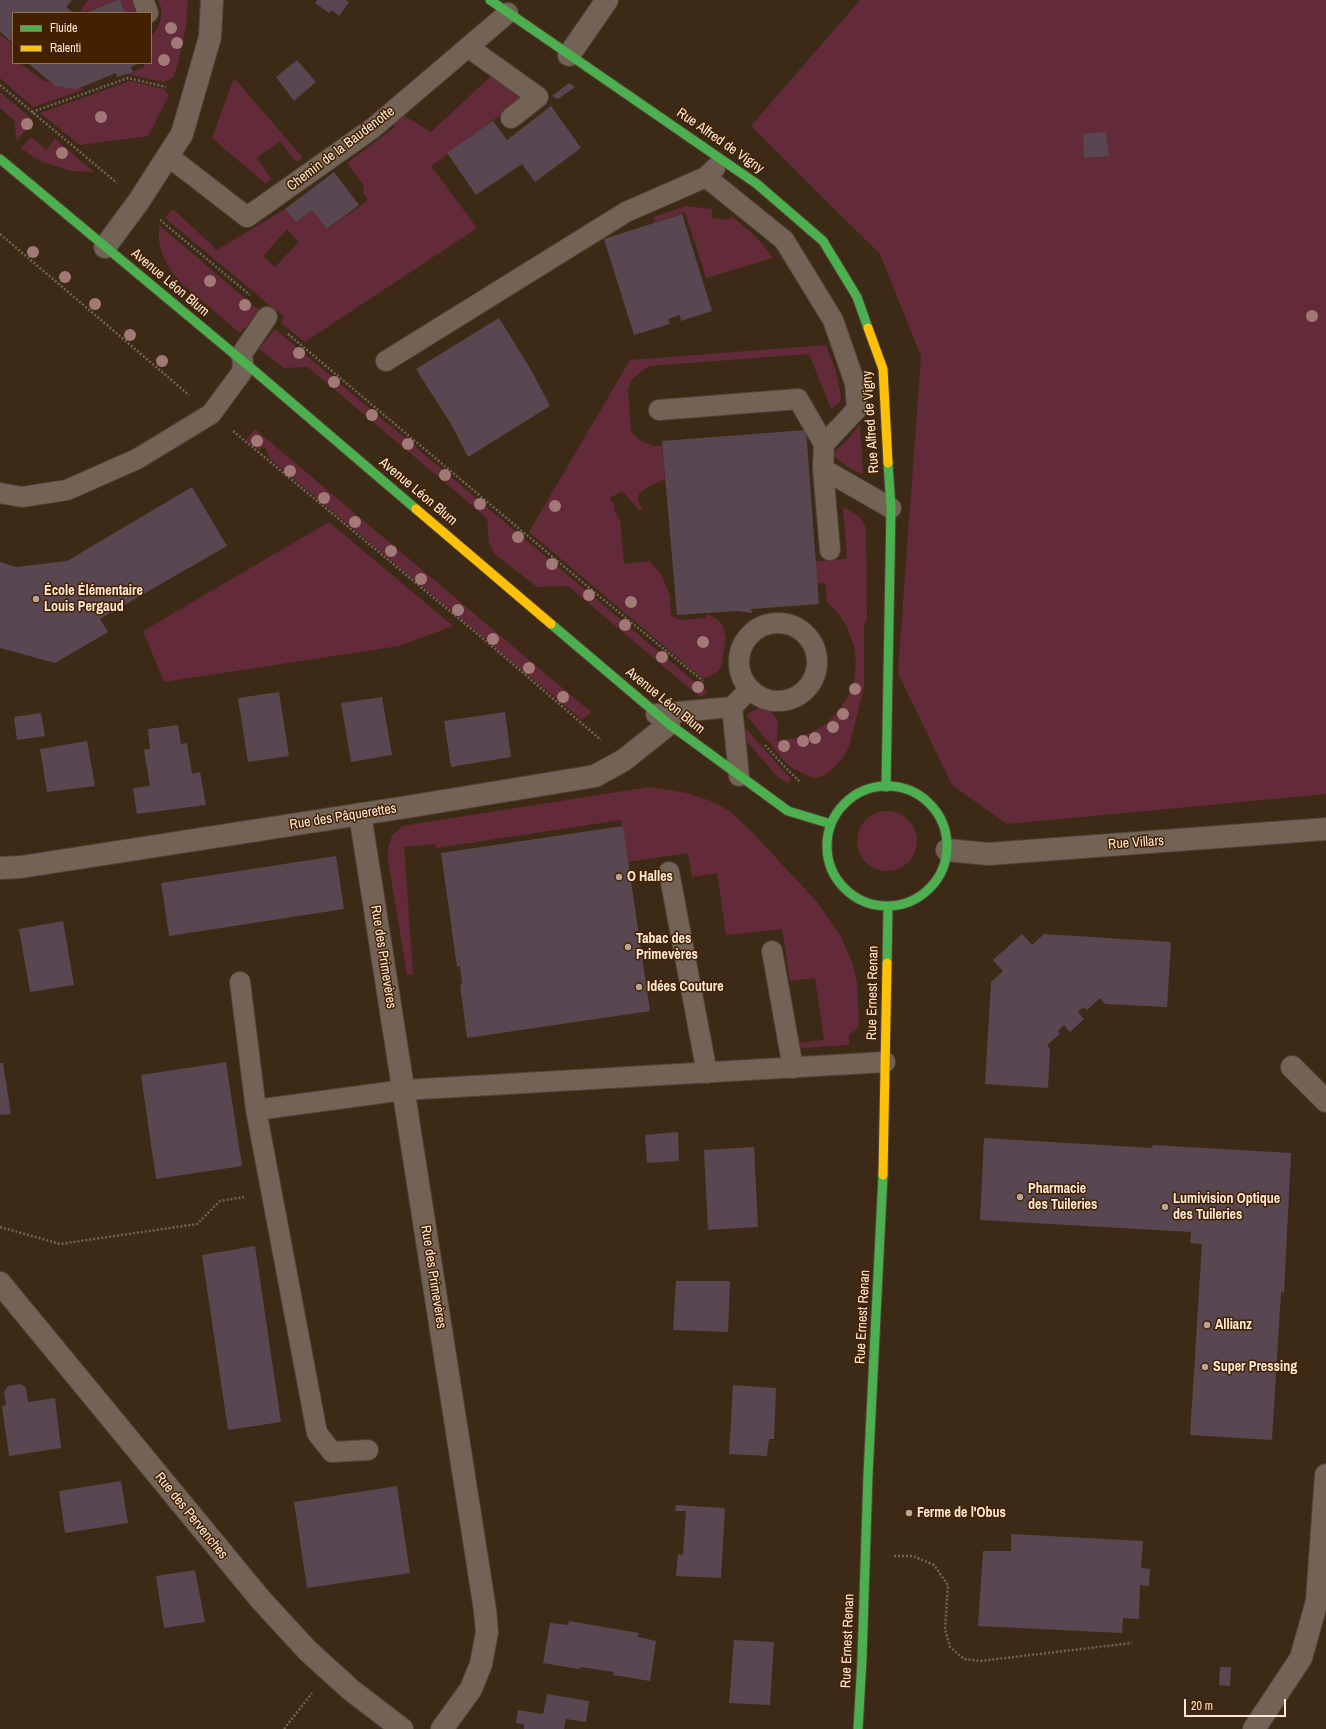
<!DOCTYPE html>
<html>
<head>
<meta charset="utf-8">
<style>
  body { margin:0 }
  #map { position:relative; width:1326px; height:1729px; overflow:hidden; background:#3d2a16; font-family:"Archivo Narrow",sans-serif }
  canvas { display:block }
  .legend { position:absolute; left:12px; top:12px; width:140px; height:52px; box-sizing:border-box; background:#422100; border:1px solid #8e7156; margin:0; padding:5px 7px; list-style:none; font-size:12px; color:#ffe9d6 }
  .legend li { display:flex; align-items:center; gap:8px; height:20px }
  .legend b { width:20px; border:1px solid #8e7156 }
  .scale { position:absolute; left:1184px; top:1699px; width:102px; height:18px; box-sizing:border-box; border:2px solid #ffe9d6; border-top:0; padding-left:5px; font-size:12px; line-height:14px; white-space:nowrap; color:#ffe9d6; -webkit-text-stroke:3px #422100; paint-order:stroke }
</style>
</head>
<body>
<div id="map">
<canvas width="1326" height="1729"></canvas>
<ul class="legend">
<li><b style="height:5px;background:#4caf50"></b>Fluide</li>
<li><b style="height:5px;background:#ffc107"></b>Ralenti</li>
</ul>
<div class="scale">20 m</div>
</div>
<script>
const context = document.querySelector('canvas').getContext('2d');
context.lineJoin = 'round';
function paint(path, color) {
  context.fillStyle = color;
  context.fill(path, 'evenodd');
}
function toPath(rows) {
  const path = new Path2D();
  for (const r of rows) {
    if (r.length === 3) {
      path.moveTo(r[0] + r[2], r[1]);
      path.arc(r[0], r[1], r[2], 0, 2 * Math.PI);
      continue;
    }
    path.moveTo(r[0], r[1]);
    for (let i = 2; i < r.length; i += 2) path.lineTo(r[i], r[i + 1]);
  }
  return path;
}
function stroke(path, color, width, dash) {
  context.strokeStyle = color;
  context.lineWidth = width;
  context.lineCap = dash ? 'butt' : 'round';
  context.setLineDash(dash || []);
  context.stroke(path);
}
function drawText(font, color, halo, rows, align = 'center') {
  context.font = font + ' "Archivo Narrow",sans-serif';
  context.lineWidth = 3;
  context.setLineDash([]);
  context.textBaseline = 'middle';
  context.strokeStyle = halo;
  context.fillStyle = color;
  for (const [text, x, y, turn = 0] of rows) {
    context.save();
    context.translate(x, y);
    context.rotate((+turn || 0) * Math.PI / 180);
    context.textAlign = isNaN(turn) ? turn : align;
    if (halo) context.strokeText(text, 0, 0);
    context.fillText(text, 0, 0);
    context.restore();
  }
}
const green = toPath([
  [88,0,118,0,82,13,81,10],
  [120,0,131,0,136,13,125,13],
  [158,0,188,0,186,27,179,60,173,78,164,82,126,74,145,67,144,63,151,63,151,37,158,28,161,17,161,7],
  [860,0,1326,0,1326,794,1007,824,952,785,898,673,921,356,880,254,751,126],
  [0,35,13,44,13,63,20,63,44,81,85,89,33,107,0,78],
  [491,76,522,97,485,127,431,166,477,228,305,342,281,323,284,317,165,218,173,209,217,250,285,209,296,222,312,210,328,229,368,200,363,193,364,186,347,163,395,127,392,121,401,114,431,132],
  [287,229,299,242,275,267,263,256],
  [234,78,303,158,296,162,280,141,257,158,271,179,266,184,212,138],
  [130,81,163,89,169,95,148,136,80,145,40,113],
  [0,92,33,120,17,141,14,120,0,108],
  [31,137,46,150,55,139,94,172,71,171,49,164,35,158,21,148],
  [686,206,712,209,712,218,726,220,733,217,758,239,773,258,706,278,685,212,655,222,653,217],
  [159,225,260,311,240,333,182,284,171,271,163,256,159,241],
  [275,329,708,693,700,697,568,586,537,587,495,554,489,543,487,518,308,367,284,368,259,349],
  [826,345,836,371,841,397,840,402,831,409,809,354,649,366,640,372,631,381,628,390,631,432,641,441,653,446,662,446,665,479,646,488,639,494,638,500,642,509,639,510,622,491,610,498,615,507,614,510,620,520,624,564,650,561,662,576,670,596,671,615,673,617,680,620,706,618,706,615,709,615,717,619,722,624,726,638,721,667,716,673,703,679,529,532,630,360],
  [860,424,862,454,863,475,848,467,834,456,837,449,848,439],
  [255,429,282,452,591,712,582,720,270,459,266,449,263,447,260,450,246,440],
  [843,507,856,514,862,520,866,528,867,620,864,625,864,688,849,747,843,758,829,772,821,777,812,778,792,768,786,763,746,715,760,707,769,708,778,721,777,741,795,738,811,733,826,724,838,711,848,697,854,680,856,663,854,646,848,629,839,614,827,602,825,583,808,585,806,562,847,559],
  [329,522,453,626,399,646,164,682,143,631],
  [740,722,791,779,788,783,778,777,742,736],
  [649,787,687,793,711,801,728,810,750,830,818,903,841,937,852,962,857,982,859,1024,856,1030,849,1035,849,1045,801,1048,799,1043,824,1040,815,978,790,981,782,929,726,935,717,873,692,877,688,853,628,862,621,820,436,848,435,844,404,847,413,974,407,975,388,860,388,848,392,836,402,826],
  [887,841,30]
]);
const building = toPath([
  [0,0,72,0,66,7,74,13,13,13,13,43,0,32],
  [118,0,120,0,125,13,85,13],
  [317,0,346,0,349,2,339,16,332,10,329,13,315,3],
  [297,60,316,82,294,101,276,77],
  [28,63,139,63,131,67,133,72,117,77,116,73,77,89,55,86],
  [569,83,575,87,558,99,552,96],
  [551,106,581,148,535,182,522,164,476,195,447,153,493,121,507,140],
  [1106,132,1109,156,1084,158,1083,134],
  [334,172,359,205,327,229,312,210,296,222,285,209],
  [682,214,712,311,681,321,680,315,668,319,670,324,634,335,604,239],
  [499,318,530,368,550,406,468,457,451,424,416,369],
  [806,430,819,604,751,609,752,613,737,611,677,615,662,441],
  [192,487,227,546,100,619,108,632,55,663,0,648,0,562,16,567,67,561],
  [279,692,289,756,248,762,238,698],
  [382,697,392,755,351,762,341,703],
  [505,712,511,757,451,767,444,721],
  [41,713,45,736,17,740,14,717],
  [178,725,181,744,187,743,192,774,200,772,206,805,137,814,133,788,150,786,144,750,150,749,148,729],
  [87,741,95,786,47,792,40,749],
  [623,826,650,1011,467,1038,460,985,462,984,460,966,457,967,441,853],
  [336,856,344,909,169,936,161,883],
  [63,921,74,985,30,992,19,929],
  [1022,934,1032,945,1044,934,1171,942,1167,1007,1105,1004,1100,998,1087,1010,1084,1007,1078,1012,1084,1019,1070,1032,1064,1025,1058,1031,1060,1034,1047,1045,1050,1049,1048,1088,985,1084,991,982,1003,971,993,960],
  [226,1062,242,1166,156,1179,141,1075],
  [0,1063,3,1063,11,1114,0,1115],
  [678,1132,679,1161,647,1163,645,1135],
  [984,1138,1152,1148,1153,1145,1291,1153,1284,1293,1281,1292,1272,1440,1190,1435,1202,1244,1190,1243,1191,1232,980,1220],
  [754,1147,758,1227,708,1230,704,1150],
  [255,1246,281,1422,228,1430,202,1255],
  [676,1281,730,1281,728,1332,673,1330],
  [21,1384,26,1388,28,1402,55,1398,61,1448,9,1456,2,1406,6,1405,4,1392,8,1386],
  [733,1385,776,1388,774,1439,769,1439,767,1456,729,1454],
  [121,1481,128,1523,65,1533,59,1491],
  [397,1486,410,1573,307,1588,294,1502],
  [676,1505,725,1508,721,1578,676,1576,678,1554,683,1555,686,1511,675,1511],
  [1011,1534,1143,1541,1141,1568,1150,1569,1149,1586,1140,1585,1139,1619,1123,1618,1122,1633,978,1626,983,1551,1011,1551],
  [195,1570,205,1622,164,1628,156,1576],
  [569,1621,639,1633,638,1637,656,1641,650,1681,613,1675,614,1672,580,1667,579,1669,543,1663,550,1623,568,1625],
  [734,1640,774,1642,770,1705,729,1703],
  [1220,1667,1231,1667,1230,1686,1219,1685],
  [547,1694,589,1701,586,1722,566,1719,564,1729,524,1729,524,1724,516,1723,518,1710,543,1714]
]);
const path = toPath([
  [0,85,117,183],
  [32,112,128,78,166,87],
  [160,220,250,295],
  [0,234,189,395],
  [288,334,599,596,703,681],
  [233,431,493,647,601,740],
  [765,745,782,764,800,782],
  [0,1227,60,1244,197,1224,220,1201,244,1197],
  [894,1556,913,1556,934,1565,948,1585,945,1629,950,1647,964,1659,980,1661,1132,1643],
  [284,1729,312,1693]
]);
const lane = toPath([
  [143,0,148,13],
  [468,47,538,97,511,118],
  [168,156,247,217,373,128,508,13],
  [706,177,784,240,833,320,855,383,857,409,824,444,823,469,891,508],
  [386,361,626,212,706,177,715,168],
  [659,410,798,399,824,444],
  [823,469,830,550],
  [0,493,22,497,67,490,137,459,211,414,242,372,243,362,241,355,267,317],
  [778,662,39],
  [732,707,739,776],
  [656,714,732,707,750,689],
  [669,872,707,1073],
  [772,951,793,1068],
  [240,982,256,1110,404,1090,885,1062],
  [256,1110,317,1433,332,1452,368,1450]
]);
const street = toPath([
  [569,55,607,0],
  [105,247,139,201,182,134,210,37,212,0],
  [360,814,485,1610,487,1632,481,1664,471,1689,442,1729],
  [947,850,988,854,1326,829],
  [0,868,21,867,413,806,595,776,624,760,669,724],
  [1292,1067,1326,1101],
  [0,1283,261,1600,308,1651,351,1690,402,1729],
  [1254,1729,1301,1658,1317,1601,1326,1475]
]);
const fast = toPath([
  [490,0,757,184,823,241,857,297,868,328],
  [0,159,251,368,416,509],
  [551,624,669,724,788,811,831,824],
  [887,846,60],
  [886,787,891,508,888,463],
  [887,963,888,906],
  [858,1729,862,1659,868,1475,883,1175]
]);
const slow = toPath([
  [868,328,883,369,888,463],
  [416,509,551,624],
  [883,1175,887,963]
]);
const trees = [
  [171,28],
  [177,43],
  [164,60],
  [101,117],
  [27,124],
  [62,153],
  [33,252],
  [65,277],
  [210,281],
  [95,304],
  [245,305],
  [1312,316],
  [130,335],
  [299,353],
  [162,361],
  [334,382],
  [372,415],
  [257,441],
  [408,444],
  [290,471],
  [445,475],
  [324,498],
  [480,504],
  [555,506],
  [355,522],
  [518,537],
  [391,551],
  [552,564],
  [421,579],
  [589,595],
  [631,602],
  [458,610],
  [625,625],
  [493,639],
  [703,642],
  [662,657],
  [529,668],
  [698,687],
  [855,689],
  [563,697],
  [843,714],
  [833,727],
  [815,738],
  [803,741],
  [784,746]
];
const markers = [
  [36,599,4,"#bba693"],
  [619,877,4,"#bba693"],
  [628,947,4,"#bba693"],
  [639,987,4,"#bba693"],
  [1020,1197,4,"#bba693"],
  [1165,1207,4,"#bba693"],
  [1207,1325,4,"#bba693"],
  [1205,1367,4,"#bba693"],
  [909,1513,4,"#bba693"]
];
const streetNames = [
  ["Rue Alfred de Vigny",720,141,35],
  ["Chemin de la Baudenotte",341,149,-37],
  ["Avenue Léon Blum",170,283,40],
  ["Rue Alfred de Vigny",871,422,-94],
  ["Avenue Léon Blum",418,492,40],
  ["Avenue Léon Blum",665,701,39],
  ["Rue des Pâquerettes",343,817,-9],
  ["Rue Villars",1136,843,-4],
  ["Rue des Primevères",383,957,81],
  ["Rue Ernest Renan",873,993,-89],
  ["Rue des Primevères",433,1277,81],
  ["Rue Ernest Renan",863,1317,-87],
  ["Rue des Pervenches",191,1516,51],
  ["Rue Ernest Renan",848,1641,-88]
];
const poiNames = [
  ["École Élémentaire",44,591],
  ["Louis Pergaud",44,607],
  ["O Halles",627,877],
  ["Tabac des",636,939],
  ["Primevères",636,955],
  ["Idées Couture",647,987],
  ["Pharmacie",1028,1189],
  ["des Tuileries",1028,1205],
  ["Lumivision Optique",1173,1199],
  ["des Tuileries",1173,1215],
  ["Allianz",1215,1325],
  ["Super Pressing",1213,1367],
  ["Ferme de l'Obus",917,1513]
];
paint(green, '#632b39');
paint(building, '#584750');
stroke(lane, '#524335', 22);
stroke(street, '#524335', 24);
stroke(fast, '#524335', 11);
stroke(slow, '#524335', 11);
stroke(path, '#706255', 2.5, [2, 2]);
stroke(lane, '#726356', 20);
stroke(street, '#726356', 22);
stroke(fast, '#4caf50', 9);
stroke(slow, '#ffc107', 9);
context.fillStyle = '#a37978';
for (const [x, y] of trees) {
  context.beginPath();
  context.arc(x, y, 6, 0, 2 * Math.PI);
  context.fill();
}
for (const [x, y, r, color] of markers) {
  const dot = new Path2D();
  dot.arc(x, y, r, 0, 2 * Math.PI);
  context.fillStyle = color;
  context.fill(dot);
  stroke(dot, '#422100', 1.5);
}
drawText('14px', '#ffe9d6', '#422100', streetNames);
drawText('bold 14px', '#ffe9d6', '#422100', poiNames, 'left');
</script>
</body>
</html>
